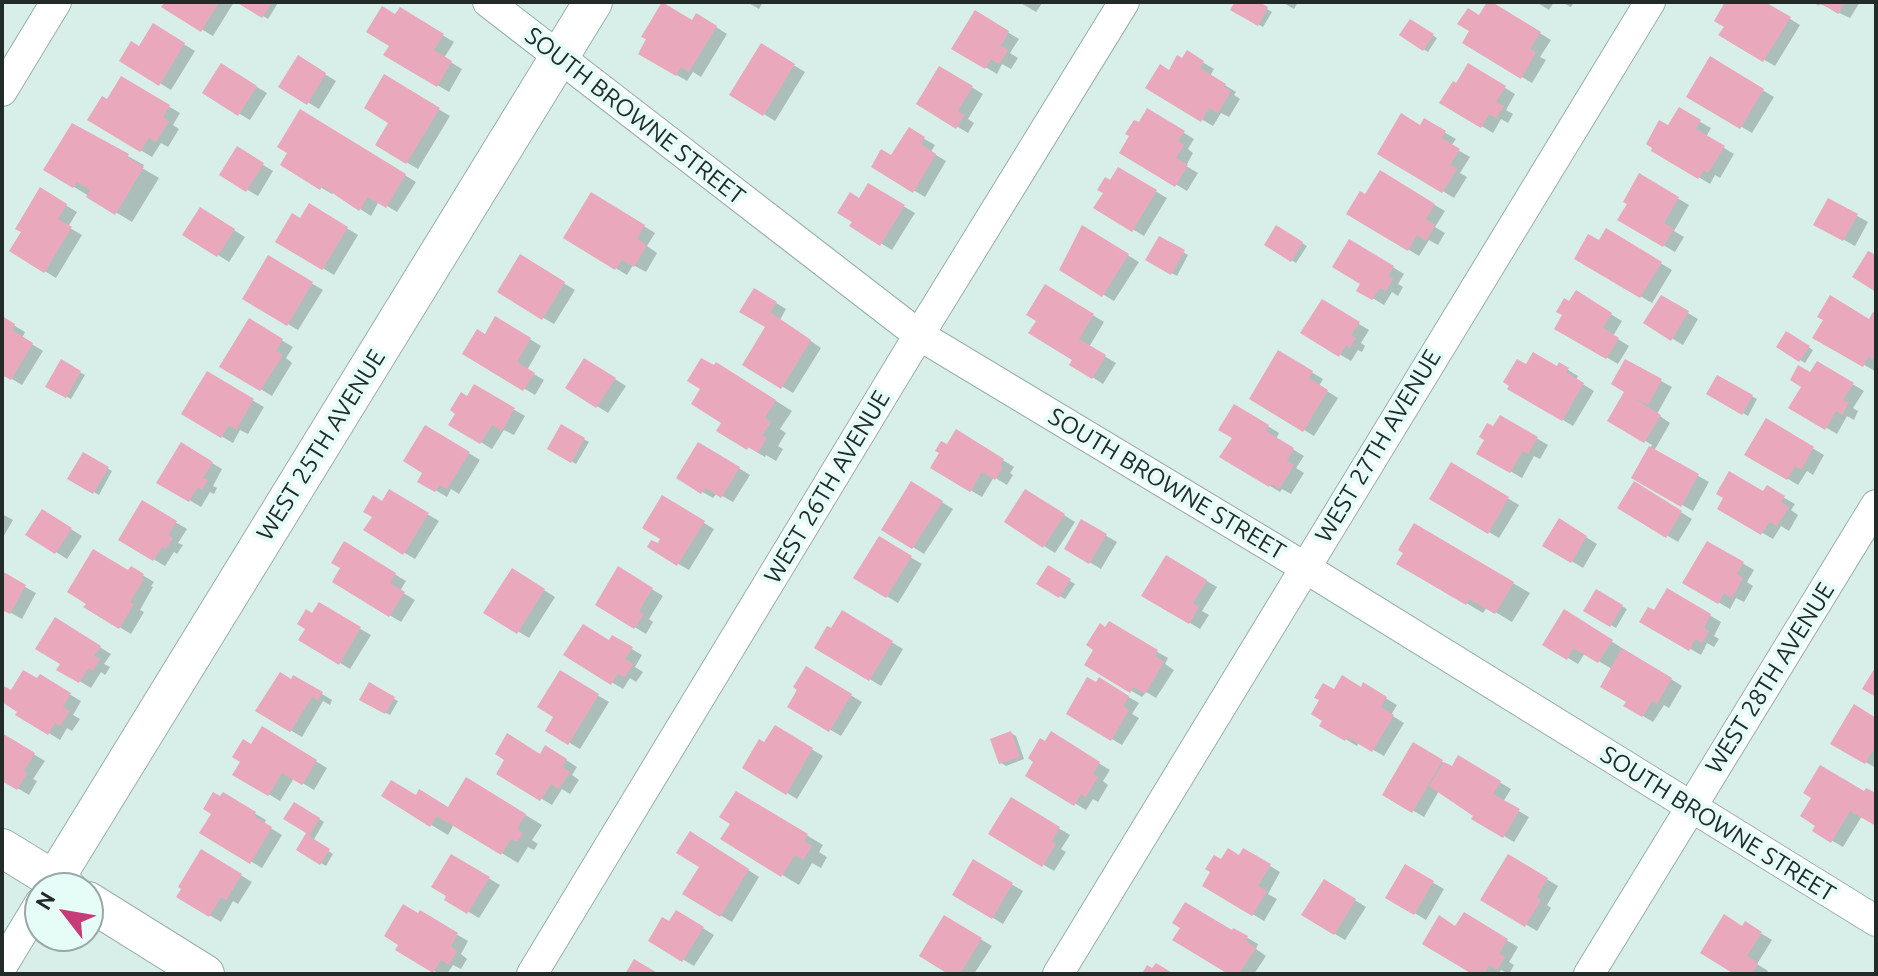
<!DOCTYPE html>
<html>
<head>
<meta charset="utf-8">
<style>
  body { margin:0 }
  #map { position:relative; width:1878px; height:976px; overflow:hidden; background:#d7eee9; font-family:Ubuntu,sans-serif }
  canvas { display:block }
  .frame { position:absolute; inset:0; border:4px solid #232b29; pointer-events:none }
  .north { position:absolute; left:24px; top:872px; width:80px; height:80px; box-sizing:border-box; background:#e5fcf7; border:2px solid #97a8a5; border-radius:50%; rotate:301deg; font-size:22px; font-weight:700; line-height:32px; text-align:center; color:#232b29 }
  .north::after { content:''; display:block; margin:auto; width:28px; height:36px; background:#c53c78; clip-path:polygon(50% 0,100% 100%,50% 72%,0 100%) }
</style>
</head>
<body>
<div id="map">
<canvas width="1878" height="976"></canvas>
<div class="frame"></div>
<div class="north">N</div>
</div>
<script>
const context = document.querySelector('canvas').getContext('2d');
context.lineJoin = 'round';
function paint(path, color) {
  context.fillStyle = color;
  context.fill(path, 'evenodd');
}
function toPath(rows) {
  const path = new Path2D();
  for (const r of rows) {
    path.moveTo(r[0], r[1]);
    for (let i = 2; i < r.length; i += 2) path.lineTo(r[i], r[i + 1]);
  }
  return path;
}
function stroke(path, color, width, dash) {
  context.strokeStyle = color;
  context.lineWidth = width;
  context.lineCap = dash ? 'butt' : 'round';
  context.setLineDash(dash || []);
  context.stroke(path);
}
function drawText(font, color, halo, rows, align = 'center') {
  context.font = font + ' Ubuntu,sans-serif';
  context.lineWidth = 8;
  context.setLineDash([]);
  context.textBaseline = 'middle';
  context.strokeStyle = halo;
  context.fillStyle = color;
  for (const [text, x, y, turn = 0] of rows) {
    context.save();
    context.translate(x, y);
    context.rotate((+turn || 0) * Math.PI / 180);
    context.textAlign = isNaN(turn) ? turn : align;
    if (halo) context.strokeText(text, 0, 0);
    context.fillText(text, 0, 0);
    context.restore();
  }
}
const shadow = toPath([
  [167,2,234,2,213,36,164,7],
  [240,2,277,2,278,3,268,19],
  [747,2,763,2,759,9],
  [1019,2,1043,2,1036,12],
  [1237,2,1255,2,1272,12,1263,27,1233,10],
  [1282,2,1298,2,1294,9],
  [1489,2,1551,40,1540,57,1546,60,1532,83,1465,43],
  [1536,2,1554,2,1549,10],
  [1561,2,1574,2,1571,7],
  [1728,2,1762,2,1800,25,1775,66,1721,35,1726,26],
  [1816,2,1860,2,1850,18],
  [400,10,454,42,444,58,462,69,449,92,386,54,391,45,396,16],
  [976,13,1019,39,1010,53,1018,58,1011,69,1002,64,997,74,954,48],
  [697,15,727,34,701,77,693,72,687,81,640,53,693,22],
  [1411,21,1437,38,1428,52,1402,35],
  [154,26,195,51,171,90,122,60,140,48],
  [762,46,805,72,775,121,732,94],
  [1187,53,1214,69,1210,76,1236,92,1234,95,1240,99,1229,117,1221,113,1213,126,1148,87,1183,60],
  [299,58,336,81,319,109,281,86],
  [1711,59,1774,97,1752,133,1689,96],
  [222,66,267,93,250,120,204,93],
  [1469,66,1515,94,1506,110,1513,114,1508,123,1501,119,1493,133,1442,102,1457,86],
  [939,68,983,94,968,119,974,123,968,133,918,103],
  [385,77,450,116,418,169,377,145,391,122],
  [122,79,180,113,173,125,179,129,168,147,161,143,152,157,90,120,108,102],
  [1679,110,1711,128,1706,137,1734,154,1720,178,1715,175,1710,184,1653,150],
  [1148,111,1194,139,1188,149,1193,153,1186,166,1198,173,1187,191,1122,152],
  [1425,121,1456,139,1451,146,1470,157,1460,173,1467,177,1454,198,1380,153,1421,127],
  [73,126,144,165,142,168,159,178,132,222,46,170],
  [909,130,935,145,931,152,946,161,925,197,873,166,892,158],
  [237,149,273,171,258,196,222,175],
  [375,157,416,182,397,212,379,201,371,216,334,192,332,194,283,165],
  [1119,170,1167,198,1144,236,1096,207],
  [1380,173,1445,211,1435,227,1445,233,1438,245,1429,240,1419,256,1349,213,1366,197],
  [1640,176,1689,205,1674,231,1684,237,1675,252,1620,220],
  [869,186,915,213,892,250,852,226,860,200],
  [41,190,77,212,68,227,82,235,56,278,12,251,24,232],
  [592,194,655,233,647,246,657,253,646,272,633,265,627,275,566,238],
  [1829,200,1868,222,1855,246,1816,224],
  [310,206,358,235,334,275,278,241,301,221],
  [200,209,245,237,229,262,185,234],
  [1083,228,1139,262,1114,301,1061,269],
  [1277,228,1307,246,1296,263,1267,244],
  [1607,231,1672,270,1652,303,1576,258,1600,243],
  [1160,239,1188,255,1177,276,1148,260],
  [1350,241,1404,274,1398,284,1403,287,1398,296,1392,292,1384,305,1359,290,1363,283],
  [520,257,575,290,554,324,499,292],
  [269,258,323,290,298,330,244,298],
  [1046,287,1104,322,1089,347,1116,363,1103,384,1072,364,1075,359,1038,320],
  [755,290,786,309,780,320,821,348,793,393,745,364,768,327],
  [1576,293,1622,321,1613,336,1629,346,1618,364,1557,328],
  [1661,297,1698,319,1683,345,1646,323],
  [1322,302,1369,330,1361,343,1365,346,1362,352,1358,350,1351,361,1303,333],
  [1874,315,1875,371,1815,337,1870,321],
  [2,318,25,332,22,338,43,351,22,385,2,373],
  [496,318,541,346,527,370,544,380,535,395,465,353,485,336],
  [249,321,293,347,286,358,292,363,272,396,222,366],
  [1787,334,1813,350,1805,363,1779,347],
  [1279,353,1323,379,1319,386,1338,398,1314,436,1252,398],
  [1625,361,1672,387,1657,414,1670,423,1654,451,1709,482,1693,511,1633,477,1652,445,1610,420,1627,391],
  [61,362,85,375,71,399,48,386],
  [1817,363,1864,391,1853,408,1858,411,1854,420,1847,416,1837,434,1791,407],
  [1560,365,1578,376,1576,380,1594,391,1573,426,1510,388,1526,367,1557,369],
  [596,367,626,386,608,413,568,388],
  [715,368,733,374,792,411,780,429,786,433,778,446,783,449,776,461,766,455,765,457,719,430,724,422],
  [207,374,264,407,248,434,240,430,233,443,183,414],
  [1718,378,1757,399,1748,416,1709,393],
  [475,387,525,416,514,435,504,430,492,449,451,424],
  [1235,406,1279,433,1276,439,1304,456,1296,468,1304,473,1291,494,1282,489,1280,492,1222,457,1234,437],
  [1501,417,1548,445,1540,459,1534,456,1522,478,1479,453],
  [1766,421,1824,455,1813,475,1807,471,1798,485,1747,454],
  [426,427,480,460,459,494,451,489,447,497,420,481,425,472],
  [562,427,589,442,576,464,549,448],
  [957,432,1014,467,1010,473,1013,475,1007,485,994,477,982,497,933,468],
  [699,444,750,475,733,502,717,493,713,498,678,478],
  [182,445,222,469,213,486,217,488,214,494,210,492,201,507,159,482],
  [84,455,112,471,99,495,70,478],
  [1452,465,1519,505,1499,538,1431,498],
  [912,484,953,509,924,554,884,529],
  [1635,484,1692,519,1678,542,1620,507],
  [1767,488,1795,504,1791,510,1798,515,1789,531,1781,526,1773,539,1720,508,1764,494],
  [390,492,439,521,415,559,366,530],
  [663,498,714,529,689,570,649,547,658,546,663,538],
  [1037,498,1075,522,1055,553,1006,522],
  [143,503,187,529,178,543,183,545,177,554,174,552,165,566,121,540],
  [2,514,13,520,2,539],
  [53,518,82,536,67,559,56,552],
  [1560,521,1597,544,1583,568,1545,545],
  [1082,522,1117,542,1101,569,1066,548],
  [1415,526,1530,593,1512,622,1487,607,1483,613,1399,563],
  [880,539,922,564,898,603,855,577],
  [1708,543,1754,570,1747,582,1753,586,1744,602,1736,598,1730,609,1685,583],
  [345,544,406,581,400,591,415,600,401,622,334,582,343,567],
  [1167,558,1217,587,1202,611,1209,615,1200,629,1144,595],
  [1049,568,1075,584,1065,599,1039,584],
  [132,569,154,582,151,586,153,587,140,610,144,612,131,634,86,607],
  [619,569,663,596,649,619,653,622,646,634,597,604],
  [2,574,36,593,22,619,2,608],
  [523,577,555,597,529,638,486,612],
  [1668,590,1721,622,1714,636,1719,639,1714,647,1707,643,1701,655,1642,621,1655,613],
  [1596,592,1627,609,1616,628,1586,611],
  [319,605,371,635,350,669,301,639],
  [1565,612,1682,686,1669,708,1664,705,1653,722,1626,706,1628,701,1612,669,1585,653,1578,664,1545,644],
  [843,613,903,649,881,686,817,647,832,631],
  [55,620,111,654,104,664,110,667,105,675,101,672,91,688,59,669,62,664],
  [1109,624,1168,658,1165,664,1174,670,1156,698,1146,692,1142,697,1087,665],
  [613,638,642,655,635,667,643,672,636,682,630,678,623,689,566,655,610,642],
  [806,668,862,702,841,736,790,706],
  [560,673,609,702,580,749,548,730,556,716],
  [40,677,81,701,73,715,80,719,72,731,67,728,60,740,18,714,20,711,2,700,2,687,12,693,38,681],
  [294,677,332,700,330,705,323,701,302,737,258,711],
  [1099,680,1139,703,1132,714,1139,718,1122,745,1068,713],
  [370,685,398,701,390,715,362,699],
  [1364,685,1397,705,1391,715,1404,723,1384,756,1359,742,1357,746,1322,725],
  [1876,720,1876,768,1833,743],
  [776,728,823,756,797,799,745,767,765,745],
  [263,729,327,768,314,790,294,778,280,801,235,774],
  [1011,733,1016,736,1024,759,1006,766,1001,763],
  [1051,734,1110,770,1103,781,1108,785,1098,802,1093,799,1086,810,1028,775],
  [2,735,45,761,33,779,37,781,29,795,2,779],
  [1413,745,1453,768,1459,758,1511,789,1503,802,1529,817,1514,842,1474,818,1476,815,1439,791,1424,817,1385,794],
  [557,754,577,767,572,775,579,780,570,794,562,789,552,805,499,773,541,756],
  [483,789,542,825,532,840,538,844,534,850,528,847,518,863,454,824,448,835,383,796,417,797,449,809],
  [737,793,823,845,819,852,827,857,821,868,812,863,799,885,723,839,733,823],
  [1865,794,1876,795,1876,824,1862,816,1843,847,1815,831],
  [223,795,266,820,264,824,282,835,262,868,202,832],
  [1011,800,1070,835,1061,849,1066,852,1054,871,991,833],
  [295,804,324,822,313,841,333,854,326,866,299,850,309,833],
  [702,840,759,877,732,922,684,894,702,866],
  [1244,850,1280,872,1268,894,1277,899,1264,921,1204,885,1221,862,1240,857],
  [202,852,252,882,238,904,233,901,221,922,178,896],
  [451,856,500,885,479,918,447,899],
  [1509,856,1558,886,1547,905,1551,908,1537,931,1483,899],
  [974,862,1023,891,1003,924,954,894],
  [1406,867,1444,889,1426,920,1388,897],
  [1325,882,1366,907,1345,940,1304,915],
  [677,912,714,935,694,966,651,940,670,924],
  [420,913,468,941,461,954,467,959,461,969,453,965,447,974,439,974,398,949],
  [1464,915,1518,947,1509,962,1514,965,1509,974,1501,970,1498,974,1476,974,1456,928],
  [945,918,992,946,974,974,952,974],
  [1745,924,1772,940,1757,964,1768,971,1766,974,1737,974],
  [1234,930,1258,944,1256,949,1266,956,1254,974,1232,974]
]);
const building = toPath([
  [165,2,219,2,201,32,161,7],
  [236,2,272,2,262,18],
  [662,2,692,20,696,13,717,26,689,72,681,67,676,76,638,54,646,39,641,37],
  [1235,2,1259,2,1268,7,1258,26,1230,10],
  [1487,2,1492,2,1541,32,1530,49,1536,52,1521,79,1462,43,1469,31,1457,24,1468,8,1479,15],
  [1725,2,1765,2,1791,17,1763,62,1718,35,1724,27,1714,21],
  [1813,2,1845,2,1838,14,1821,3,1819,6],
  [382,6,395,14,400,7,444,34,434,50,452,61,437,87,383,55,389,46,366,32],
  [975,10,1009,31,1001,46,1008,50,999,64,991,59,985,69,951,49],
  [1410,19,1434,34,1423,51,1399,35],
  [153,23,185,43,159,86,119,61,131,41,139,46],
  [761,43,795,64,763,116,729,95],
  [1187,50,1204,61,1200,68,1226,84,1224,87,1231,91,1218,113,1209,108,1201,122,1145,88,1160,64,1169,70,1177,55,1182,58],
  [298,55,326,73,307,105,278,87],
  [1710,56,1764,89,1740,129,1686,97],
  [221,63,257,86,238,116,202,93],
  [1468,63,1506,86,1496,102,1504,106,1496,118,1489,114,1481,128,1439,103,1453,81,1456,83],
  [939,66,973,86,958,111,964,115,956,129,916,104],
  [384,74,440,108,406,164,375,145,388,123,364,108],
  [121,76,170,105,163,117,169,121,156,142,149,138,140,152,87,120,102,96,107,99],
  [1679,107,1701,120,1696,129,1725,146,1708,173,1704,170,1698,179,1651,151,1652,148,1646,144,1659,120,1668,125],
  [1147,108,1185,131,1178,141,1184,145,1176,158,1188,165,1175,187,1119,153,1129,136,1125,134,1134,120,1139,122],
  [300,109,406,174,386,208,368,197,359,211,322,186,320,190,280,165,287,153,277,147],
  [1401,113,1420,125,1424,118,1446,131,1442,138,1460,149,1450,165,1457,169,1442,193,1377,154],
  [72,123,129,154,127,157,144,167,115,215,86,197,90,190,77,182,73,188,43,170],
  [909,127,925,137,921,144,936,154,913,193,871,167,881,149,891,155],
  [237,146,264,163,246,192,219,175],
  [1118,167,1157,190,1132,232,1093,208,1103,193,1097,190,1105,177,1110,180],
  [1380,170,1435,204,1426,219,1435,225,1426,241,1417,235,1408,251,1346,214,1360,191,1365,194],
  [1639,173,1679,197,1664,223,1674,229,1663,247,1617,220,1627,204,1623,202],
  [868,183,905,205,880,246,849,226,852,222,837,213,850,192,859,198],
  [40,187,67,204,58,219,72,227,44,273,9,251,21,232,15,229],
  [591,192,645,225,637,239,647,245,634,267,622,260,615,270,563,238],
  [1828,198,1858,214,1843,241,1813,225],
  [309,203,348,227,322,270,275,242,292,213,300,218],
  [200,207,235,229,217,257,182,235],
  [1082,225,1129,254,1102,297,1059,270],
  [1276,225,1303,242,1291,262,1264,245],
  [1606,228,1662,262,1640,298,1574,259,1588,234,1599,240],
  [1159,236,1185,250,1171,275,1145,260],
  [1349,239,1394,266,1388,276,1393,279,1386,291,1380,288,1372,300,1356,291,1360,284,1332,267],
  [1868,251,1876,255,1876,292,1852,277],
  [520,254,565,282,542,320,497,292],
  [268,255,313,282,287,326,242,299],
  [1045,284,1094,314,1079,339,1106,355,1092,379,1069,365,1072,360,1028,333,1036,321,1026,315],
  [754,288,777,302,770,312,811,340,781,389,742,365,765,327,739,312],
  [1576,290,1612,313,1603,328,1619,338,1606,359,1554,329,1562,315,1556,312,1564,298,1569,301],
  [1661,295,1689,311,1671,341,1643,323],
  [1830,295,1869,319,1873,312,1876,314,1875,360,1869,356,1863,367,1812,338,1823,320,1817,317],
  [1322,299,1360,322,1351,335,1356,338,1350,348,1346,345,1339,357,1300,333],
  [2,316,15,324,12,330,33,343,11,380,2,375],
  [495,316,531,338,517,362,535,373,523,391,462,354,477,329,485,334],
  [249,318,283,339,276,351,283,355,260,391,219,367],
  [1786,331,1810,346,1799,362,1776,347],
  [1278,350,1313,371,1309,378,1328,390,1303,432,1249,399],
  [1533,352,1557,366,1559,362,1569,368,1566,372,1584,383,1562,421,1507,389,1509,386,1503,382,1517,359,1526,364],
  [584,358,616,378,596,408,565,388],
  [701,358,714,365,716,362,776,400,765,418,771,422,762,435,767,438,758,453,749,447,747,450,716,431,721,423,691,404,700,389,687,381],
  [61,359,81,371,66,398,45,387],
  [1625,359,1662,379,1648,405,1630,396,1661,415,1644,443,1607,421,1624,392,1611,384],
  [1817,361,1854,383,1843,400,1849,403,1842,415,1836,411,1825,430,1788,408,1801,387,1790,380,1798,365,1810,372],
  [207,371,254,399,236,430,229,425,221,438,181,414],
  [1717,375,1753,395,1742,415,1706,394],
  [474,384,515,408,502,431,492,425,480,444,448,425,455,414,450,410,461,392,467,396],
  [1234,404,1269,425,1266,431,1294,448,1287,461,1294,465,1279,489,1271,484,1269,487,1219,457,1232,438,1218,430],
  [1500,415,1538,437,1528,454,1523,451,1510,473,1476,454,1484,440,1479,437,1487,423,1493,426],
  [1766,418,1814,447,1801,470,1795,466,1787,480,1744,455],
  [561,424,585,438,571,463,547,449],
  [425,425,470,452,447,489,440,485,435,492,417,482,422,473,403,461],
  [956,429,1004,459,1000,465,1003,467,995,480,982,472,970,492,930,468,939,453,935,451,941,441,947,444],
  [181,442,213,462,203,478,208,480,202,490,198,487,189,502,156,483],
  [698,442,740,467,721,498,706,488,701,494,676,478],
  [1649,446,1699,474,1681,507,1631,478],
  [83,452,109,467,93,494,67,479],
  [1451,462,1509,497,1488,534,1429,499],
  [1729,471,1763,491,1767,485,1785,496,1781,502,1789,507,1777,526,1769,522,1761,535,1717,509,1723,498,1716,494],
  [911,481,943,501,912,549,881,530],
  [1634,481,1682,511,1666,538,1617,508],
  [389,489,429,513,403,555,363,530,372,517,363,512,373,495,382,501],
  [1025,489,1065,514,1043,548,1004,522],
  [662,495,705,521,677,566,647,547,651,540,658,543,660,539,642,528],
  [142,500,177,521,168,535,173,538,166,549,162,547,153,561,118,540],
  [42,509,72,528,55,554,25,535],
  [1559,518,1587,536,1571,563,1542,546],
  [1081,519,1107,534,1089,564,1064,549],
  [1414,523,1514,582,1495,614,1469,599,1466,605,1396,564,1403,553,1398,550],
  [879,536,912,556,886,598,853,578],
  [344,541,396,573,390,583,405,592,389,617,332,582,340,568,331,563],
  [1707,541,1744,562,1737,574,1743,578,1732,598,1724,593,1718,604,1682,583],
  [93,549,128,570,131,566,144,574,141,578,144,579,130,602,134,604,119,629,83,607,86,604,67,592],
  [1166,555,1207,580,1193,603,1199,607,1189,624,1141,596],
  [1048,565,1071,579,1059,598,1036,584],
  [618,566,653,588,639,611,644,614,634,629,595,605],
  [512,568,545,589,517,634,483,613],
  [2,571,26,585,10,614,2,610],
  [1667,588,1711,614,1704,628,1709,631,1702,643,1695,639,1689,651,1639,622,1648,607,1654,610],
  [1596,589,1623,605,1610,627,1583,611],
  [319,602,361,627,339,665,298,640,305,629,297,624,306,609,312,613],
  [1564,609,1613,640,1598,663,1573,648,1567,660,1542,645],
  [842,610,893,641,869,681,814,648,827,626,831,628],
  [55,617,101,646,94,656,100,659,93,671,89,668,79,683,56,670,60,664,35,649],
  [1109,621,1158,650,1155,656,1164,662,1145,694,1134,687,1130,693,1084,665,1093,650,1086,645,1100,623,1105,627],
  [583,624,609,640,612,635,633,647,625,659,633,664,625,677,618,674,611,685,563,655],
  [1622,648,1672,678,1657,704,1652,701,1642,717,1623,706,1626,702,1600,687],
  [806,666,852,694,829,732,787,707,797,690,793,687],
  [1876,666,1876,697,1862,689],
  [23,670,37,678,40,674,71,693,63,707,70,711,60,726,55,723,48,735,15,715,17,712,2,702,2,685,11,690],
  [560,670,599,694,568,745,545,731,553,717,537,707],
  [280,672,291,679,293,675,323,692,318,700,312,697,290,732,255,711],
  [1342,675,1361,687,1363,682,1387,697,1381,707,1394,715,1372,752,1347,737,1345,741,1319,726,1322,721,1311,714,1319,700,1314,698,1323,683,1334,689],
  [1087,677,1096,682,1099,677,1129,696,1123,706,1129,710,1111,741,1066,714],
  [369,682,395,697,385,714,359,700],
  [1854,704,1876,718,1876,745,1865,764,1830,744],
  [775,725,813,748,786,795,742,768,759,739,764,742],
  [262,726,317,760,302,785,282,773,268,796,232,775,240,762,232,757,243,739,251,744],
  [1011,731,1020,757,999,764,990,739],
  [1051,731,1100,762,1093,774,1098,777,1086,797,1081,794,1074,806,1025,776,1033,762,1028,758,1040,738,1045,741],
  [2,733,35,753,24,771,27,773,17,790,2,781],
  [507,733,540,754,545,745,567,759,562,767,570,772,559,789,551,784,540,801,496,774,504,760,495,754],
  [1413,742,1443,760,1412,813,1382,795],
  [1458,755,1501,781,1493,794,1520,809,1503,838,1471,819,1473,816,1429,786,1444,762,1452,766],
  [1820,765,1864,791,1866,788,1876,793,1876,826,1850,811,1831,843,1812,831,1815,826,1800,816,1811,798,1803,793],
  [466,777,526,814,517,829,523,833,517,842,511,839,501,855,437,816,430,827,381,796,391,780,416,795,419,789,448,807],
  [736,791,808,834,804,841,812,846,803,860,795,855,781,877,720,839,730,824,719,817],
  [213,792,220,796,223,792,256,812,254,816,272,827,250,864,199,833,211,814,203,809],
  [1011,797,1060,827,1052,841,1056,844,1042,867,988,834],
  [294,802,320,818,309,836,330,849,320,865,296,850,306,833,283,819],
  [690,831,749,869,720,917,682,894,699,867,676,853],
  [1228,848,1239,855,1243,848,1271,864,1258,886,1267,891,1252,916,1202,886,1210,872,1205,869,1214,855,1221,859],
  [201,849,242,874,226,900,221,897,209,917,176,897,181,889,178,887],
  [451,854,490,877,467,914,444,900,446,896,431,887],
  [1508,854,1548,878,1537,897,1541,900,1525,927,1480,900],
  [973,859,1013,883,992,919,952,895],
  [1405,864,1434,881,1414,915,1385,898],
  [1324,879,1356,899,1334,935,1301,915],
  [1185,902,1232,930,1233,928,1248,936,1246,941,1256,948,1239,974,1228,974,1172,940,1180,928,1172,923],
  [403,904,418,913,420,910,458,933,451,946,457,951,449,965,441,960,433,973,395,950,398,945,384,936],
  [676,910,704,927,682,962,648,941,662,917,669,921],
  [1464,912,1508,939,1499,954,1505,957,1497,970,1489,965,1484,974,1472,974,1422,944,1439,915,1455,926],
  [1724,914,1742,926,1745,921,1762,932,1747,956,1758,963,1752,974,1734,974,1700,953],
  [944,915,982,938,960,974,948,974,919,956],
  [634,959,659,974,625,974],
  [1156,963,1174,974,1142,974,1147,965,1152,968]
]);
const minor = toPath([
  [488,2,919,335,1278,551,1876,921],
  [2,91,56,2],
  [2,966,40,903],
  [532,974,919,335,1124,2],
  [1058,974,1650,2],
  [1589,974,1876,505]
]);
const tertiary = toPath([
  [2,848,67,888],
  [54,880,593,2],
  [88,901,205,974]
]);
const streetNames = [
  ["SOUTH BROWNE STREET",635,116,38],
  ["WEST 25TH AVENUE",321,445,-58],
  ["WEST 27TH AVENUE",1378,446,-59],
  ["SOUTH BROWNE STREET",1167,484,31],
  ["WEST 26TH AVENUE",827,487,-59],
  ["WEST 28TH AVENUE",1770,678,-58],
  ["SOUTH BROWNE STREET",1718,824,32]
];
paint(shadow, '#0003');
paint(building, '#eaa8bd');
stroke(minor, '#9aafab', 32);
stroke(tertiary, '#9aafab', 40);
stroke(minor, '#fff', 30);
stroke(tertiary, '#fff', 38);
drawText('24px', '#232b29', '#e5fcf7', streetNames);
</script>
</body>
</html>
